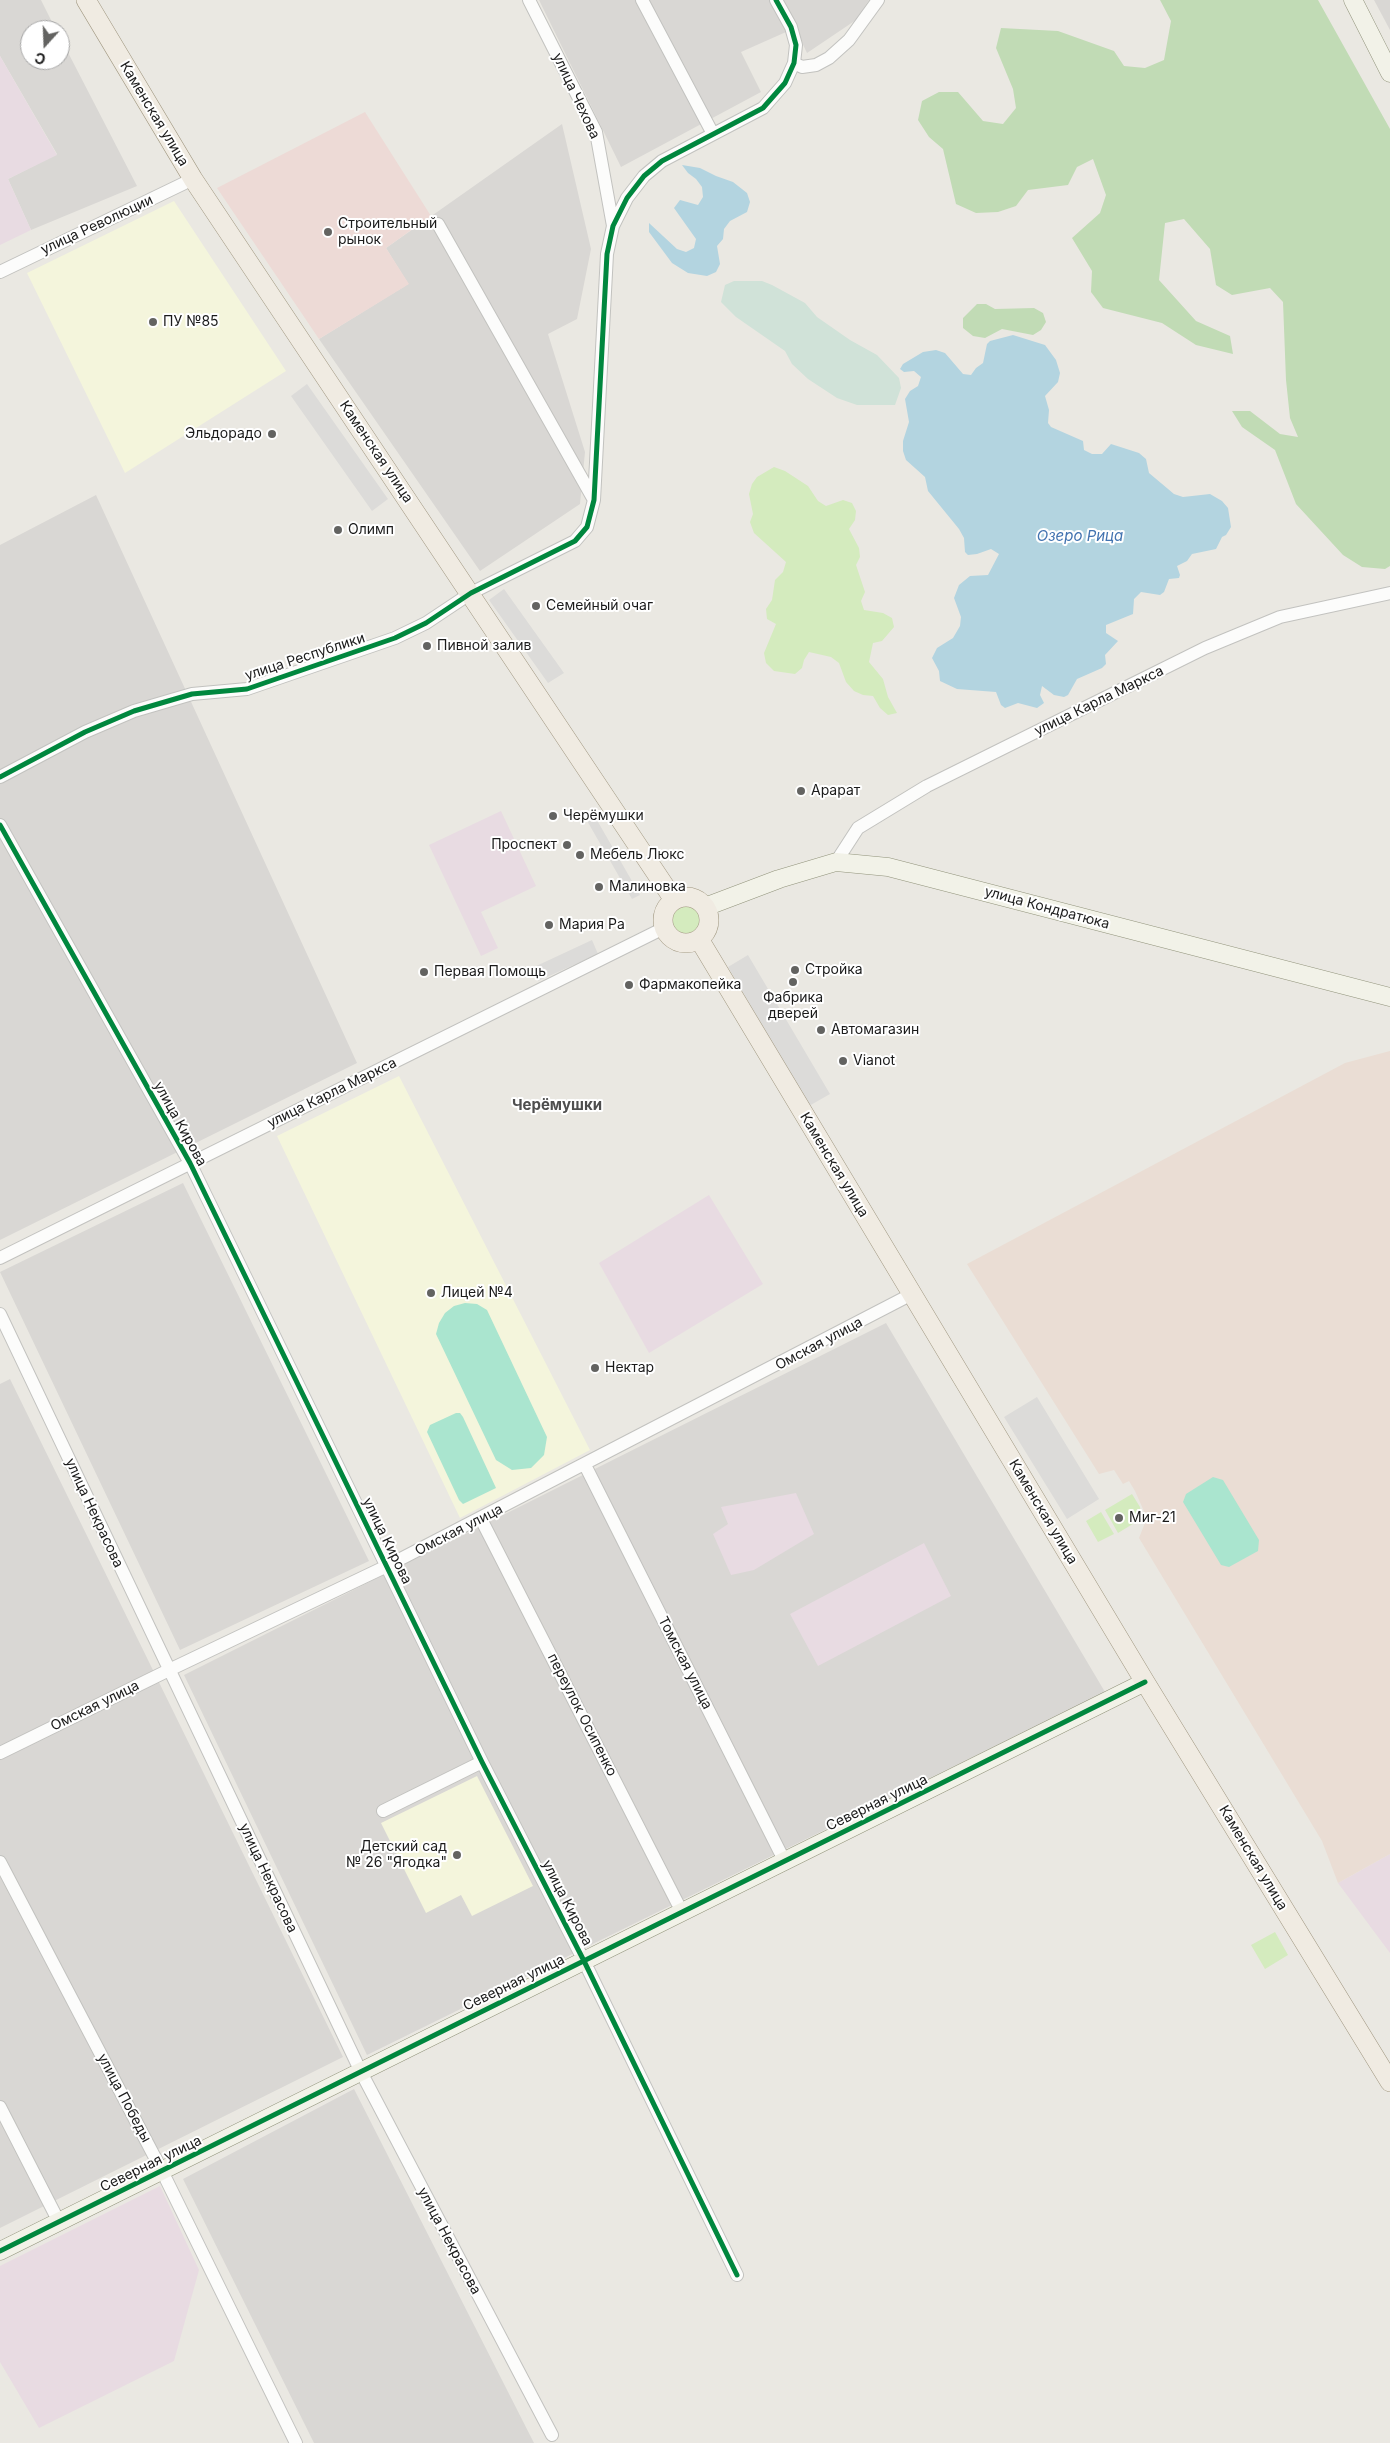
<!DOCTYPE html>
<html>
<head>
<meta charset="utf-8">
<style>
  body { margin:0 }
  #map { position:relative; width:1390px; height:2443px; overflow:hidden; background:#eae8e2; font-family:Inter,sans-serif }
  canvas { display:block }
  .north { position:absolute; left:20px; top:20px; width:50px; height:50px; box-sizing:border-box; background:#fff; border:1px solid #a4a4a4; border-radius:50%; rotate:200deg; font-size:14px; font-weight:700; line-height:20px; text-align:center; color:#1b1b1b }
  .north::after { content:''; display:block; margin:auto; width:18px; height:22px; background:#636361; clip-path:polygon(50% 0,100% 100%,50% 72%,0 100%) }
</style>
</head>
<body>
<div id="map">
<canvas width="1390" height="2443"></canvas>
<div class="north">С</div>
</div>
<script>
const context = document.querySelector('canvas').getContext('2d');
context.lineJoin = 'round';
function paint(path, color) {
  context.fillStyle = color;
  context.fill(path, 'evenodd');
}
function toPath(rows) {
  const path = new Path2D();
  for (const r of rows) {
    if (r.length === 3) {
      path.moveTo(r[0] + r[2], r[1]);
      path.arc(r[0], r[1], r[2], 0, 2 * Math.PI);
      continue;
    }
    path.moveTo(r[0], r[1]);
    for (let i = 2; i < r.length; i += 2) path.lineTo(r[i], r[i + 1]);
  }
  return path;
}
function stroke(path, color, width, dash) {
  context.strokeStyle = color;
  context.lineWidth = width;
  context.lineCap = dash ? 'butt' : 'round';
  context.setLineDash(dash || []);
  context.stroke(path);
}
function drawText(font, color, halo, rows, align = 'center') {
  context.font = font + ' Inter,sans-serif';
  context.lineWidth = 4;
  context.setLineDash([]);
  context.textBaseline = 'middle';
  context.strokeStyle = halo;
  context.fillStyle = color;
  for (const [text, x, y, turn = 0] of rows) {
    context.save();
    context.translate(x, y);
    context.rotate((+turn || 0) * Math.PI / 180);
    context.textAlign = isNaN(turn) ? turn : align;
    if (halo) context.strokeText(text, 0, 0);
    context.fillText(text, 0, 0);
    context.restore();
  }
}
const residential = toPath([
  [0,0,41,0,56,30,30,30,30,60,60,60,60,37,137,186,31,230,8,179,57,154,0,56],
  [539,0,869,0,856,20,807,53,795,28,741,52,761,92,621,167],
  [1374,0,1390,0,1390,30],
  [562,124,591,249,577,319,548,334,585,452,580,504,480,571,319,339,408,284,386,248],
  [96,495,357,1063,0,1240,0,545],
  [183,1183,369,1561,180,1650,0,1272],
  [886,1323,1105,1692,367,2055,184,1675],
  [10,1379,343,2057,0,2228,0,1384],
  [354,2089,534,2443,314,2443,183,2179]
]);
const commercial = toPath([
  [365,112,431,216,386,248,409,284,319,339,217,188]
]);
const industrial = toPath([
  [0,56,57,155,8,179,31,230,0,245],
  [501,811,536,886,481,912,498,948,481,956,429,845],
  [709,1195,763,1284,649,1353,599,1263],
  [796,1493,814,1534,754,1570,731,1575,713,1534,728,1524,721,1507],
  [924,1543,951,1596,818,1666,790,1614],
  [1390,1854,1390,1953,1338,1883],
  [160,2186,199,2270,174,2361,39,2428,0,2362,0,2266]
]);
const education = toPath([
  [174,201,286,371,125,473,27,273],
  [399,1076,590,1450,460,1518,277,1136],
  [477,1776,533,1886,472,1916,461,1895,426,1913,381,1823]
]);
const military = toPath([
  [1390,1051,1390,1854,1338,1883,1322,1841,1139,1538,1147,1518,1135,1491,1129,1481,1123,1484,1114,1470,1099,1474,967,1264,1345,1063]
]);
const grass = toPath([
  [774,467,785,471,808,486,818,501,826,506,843,500,852,503,856,511,855,520,849,529,859,548,860,557,856,565,865,592,861,601,864,610,883,613,892,618,894,627,882,641,873,643,869,662,883,679,888,697,897,713,888,715,880,708,873,696,863,695,854,691,846,682,839,663,831,657,809,652,804,660,802,668,795,674,774,671,766,663,764,653,776,624,767,619,766,609,772,600,775,580,783,572,786,562,754,533,750,522,753,514,749,494,752,484,757,477],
  [685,920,21],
  [1132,1494,1140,1507,1141,1519,1118,1533,1105,1510],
  [1101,1512,1114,1534,1098,1542,1086,1521],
  [1275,1932,1288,1955,1265,1969,1251,1945]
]);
const forest = toPath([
  [1160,0,1318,0,1390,129,1390,566,1385,569,1362,567,1343,555,1296,504,1275,450,1242,427,1232,411,1250,411,1280,434,1298,437,1290,418,1286,380,1283,302,1270,288,1232,295,1216,285,1210,249,1184,219,1165,223,1159,280,1196,321,1230,336,1233,354,1196,345,1162,323,1103,308,1091,292,1092,271,1072,238,1100,213,1106,195,1093,159,1077,167,1068,185,1028,190,1016,206,998,212,976,213,956,204,943,149,929,137,918,120,922,101,939,92,958,92,983,121,1003,124,1016,108,1013,89,996,48,1001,28,1058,31,1114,51,1124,66,1145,68,1164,60,1171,21],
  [977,304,986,304,995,309,1034,308,1043,313,1046,322,1041,330,1033,335,1002,329,985,338,973,336,963,328,963,318]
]);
const wetland = toPath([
  [734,281,762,281,772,285,805,303,817,317,850,340,877,355,899,378,901,388,895,405,857,405,837,398,808,379,792,364,785,351,736,317,721,302,725,285]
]);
const pitch = toPath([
  [465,1303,477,1304,487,1310,547,1437,544,1455,531,1468,512,1470,496,1460,436,1334,439,1323,445,1313,454,1306],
  [456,1413,460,1413,463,1417,496,1488,463,1504,459,1500,427,1432,430,1425],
  [1213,1477,1223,1480,1259,1540,1258,1551,1229,1567,1221,1565,1183,1502,1186,1494]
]);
const parking = toPath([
  [307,384,388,499,372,511,291,396],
  [504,589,564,673,548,683,489,600],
  [594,815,640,895,632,899,586,819],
  [592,940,598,954,538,981,532,968],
  [748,955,830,1094,809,1106,728,967],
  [1037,1397,1099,1499,1067,1519,1004,1417]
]);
const water = toPath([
  [682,165,700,168,716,176,733,182,747,193,750,202,747,212,730,221,724,229,723,239,717,246,720,264,716,272,707,276,688,273,672,263,649,232,649,223,677,249,686,252,694,248,696,239,674,208,680,200,698,205,703,197,702,187,696,179,688,173],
  [1013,335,1045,345,1056,360,1060,373,1058,382,1045,396,1049,410,1048,423,1051,427,1083,441,1084,450,1092,454,1102,454,1111,444,1139,453,1146,459,1149,473,1174,494,1183,497,1210,494,1222,501,1228,508,1231,527,1226,535,1222,537,1216,549,1192,554,1187,561,1177,566,1180,575,1179,578,1169,579,1164,592,1160,595,1141,592,1134,599,1133,614,1106,625,1106,633,1118,641,1105,655,1106,664,1102,668,1077,679,1068,695,1064,697,1054,695,1042,686,1040,695,1044,703,1037,708,1018,703,1005,708,1001,705,996,692,957,689,940,681,939,671,932,658,937,648,953,638,960,626,961,617,954,598,959,585,970,576,988,575,999,554,991,549,977,554,968,555,965,552,964,538,959,529,928,491,925,477,906,460,903,451,903,441,909,422,905,399,910,391,918,386,921,377,914,371,904,372,900,369,903,364,923,352,936,350,945,353,963,374,971,375,976,368,983,363,987,344,990,341]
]);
const street = toPath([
  [529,0,596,132,613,226],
  [642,0,713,134],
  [794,63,802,67,816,65,829,58,849,40,878,0],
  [438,224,594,500],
  [0,272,193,179],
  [0,777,85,732,134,711,192,694,247,689,395,638,426,623,471,593,575,541,587,527,594,500,607,254,613,226,627,198,644,176,662,161,763,108,785,83,794,63,796,45,791,27,776,0],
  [0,825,190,1163,482,1762,584,1961,737,2275],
  [836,862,858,828,927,786,1205,648,1280,617,1390,593],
  [0,1258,664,928],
  [0,1314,361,2072,552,2435],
  [585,1465,785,1862],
  [481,1519,682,1912],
  [0,1753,169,1670,387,1566,912,1294],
  [383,1811,482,1762],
  [0,1862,162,2171,296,2443],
  [0,2107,59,2222]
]);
const secondary = toPath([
  [1353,0,1390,73],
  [705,907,779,879,836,862,888,867,1390,997],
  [0,2251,1145,1682]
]);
const primary = toPath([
  [86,0,193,179,674,900],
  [686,920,23],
  [699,939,1145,1682,1390,2082]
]);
const cycleway = toPath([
  [0,777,85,732,134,711,192,694,247,689,395,638,426,623,471,593,575,541,587,527,594,500,607,254,613,226,627,198,644,176,662,161,763,108,785,83,794,63,796,45,791,27,776,0],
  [0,825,190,1163,482,1762,584,1961,737,2275],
  [0,2251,1145,1682]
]);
const markers = [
  [328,232,5,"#636361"],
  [153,322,5,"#636361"],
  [272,434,5,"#636361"],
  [338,530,5,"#636361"],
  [536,606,5,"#636361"],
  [427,646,5,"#636361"],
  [801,791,5,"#636361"],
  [553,816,5,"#636361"],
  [567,845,5,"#636361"],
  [580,855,5,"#636361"],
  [599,887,5,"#636361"],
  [549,925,5,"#636361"],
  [795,970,5,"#636361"],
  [424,972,5,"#636361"],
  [793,982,5,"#636361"],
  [629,985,5,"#636361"],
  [821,1030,5,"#636361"],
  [843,1061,5,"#636361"],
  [431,1293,5,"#636361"],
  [595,1368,5,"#636361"],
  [1119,1518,5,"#636361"],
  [457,1855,5,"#636361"]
];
const streetNames = [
  ["улица Чехова",576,96,65],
  ["Каменская улица",154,114,59],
  ["улица Революции",97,225,-25],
  ["Каменская улица",376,452,56],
  ["улица Республики",305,657,-18],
  ["улица Карла Маркса",1099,701,-26],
  ["улица Кондратюка",1047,908,15],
  ["улица Карла Маркса",332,1093,-26],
  ["улица Кирова",180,1124,61],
  ["Каменская улица",834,1165,59],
  ["Омская улица",819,1344,-28],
  ["Каменская улица",1043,1512,59],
  ["улица Некрасова",94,1513,65],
  ["Омская улица",459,1530,-27],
  ["улица Кирова",387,1541,64],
  ["Томская улица",685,1663,63],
  ["Омская улица",95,1706,-26],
  ["переулок Осипенко",582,1715,63],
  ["Северная улица",877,1803,-26],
  ["Каменская улица",1253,1858,59],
  ["улица Некрасова",268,1878,65],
  ["улица Кирова",567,1903,63],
  ["Северная улица",514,1983,-26],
  ["улица Победы",124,2098,62],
  ["Северная улица",151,2164,-26],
  ["улица Некрасова",449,2241,62]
];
const poiNames = [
  ["Строительный",338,224],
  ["рынок",338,240],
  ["ПУ №85",163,322],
  ["Эльдорадо",262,434,"right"],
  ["Олимп",348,530],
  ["Семейный очаг",546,606],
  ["Пивной залив",437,646],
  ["Арарат",811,791],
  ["Черёмушки",563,816],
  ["Проспект",557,845,"right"],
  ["Мебель Люкс",590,855],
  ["Малиновка",609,887],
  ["Мария Ра",559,925],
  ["Стройка",805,970],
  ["Первая Помощь",434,972],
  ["Фармакопейка",639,985],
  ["Фабрика",793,998,"center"],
  ["дверей",793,1014,"center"],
  ["Автомагазин",831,1030],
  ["Vianot",853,1061],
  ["Лицей №4",441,1293],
  ["Нектар",605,1368],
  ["Миг-21",1129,1518],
  ["Детский сад",447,1847,"right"],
  ["№ 26 \"Ягодка\"",447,1863,"right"]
];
const waterNames = [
  ["Озеро Рица",1080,536]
];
const neighbourhoodNames = [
  ["Черёмушки",557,1105]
];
paint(residential, '#d9d7d4');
paint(commercial, '#eddad6');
paint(industrial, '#e8dbe2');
paint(education, '#f4f5dc');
paint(military, '#eaddd4');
paint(grass, '#d4ebbe');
paint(forest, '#c1dbb5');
paint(wetland, '#d0e2d8');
paint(pitch, '#aae5cf');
paint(parking, '#dcdbd9');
paint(water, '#b3d4e0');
stroke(street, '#c2c2bf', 14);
stroke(secondary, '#91937b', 19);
stroke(primary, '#a09780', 20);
stroke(street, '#fcfcfb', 12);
stroke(secondary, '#f2f2e8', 18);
stroke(primary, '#f0ebe2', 19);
stroke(cycleway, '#00873e', 5);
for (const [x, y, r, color] of markers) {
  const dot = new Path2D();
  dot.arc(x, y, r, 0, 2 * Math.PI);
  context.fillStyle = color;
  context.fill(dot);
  stroke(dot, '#fff', 2);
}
drawText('14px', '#1b1b1b', '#fff', streetNames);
drawText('14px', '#1b1b1b', '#fff', poiNames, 'left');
drawText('italic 15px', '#4273b0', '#fff', waterNames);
drawText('bold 15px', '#4e4e4e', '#fff', neighbourhoodNames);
</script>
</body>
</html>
